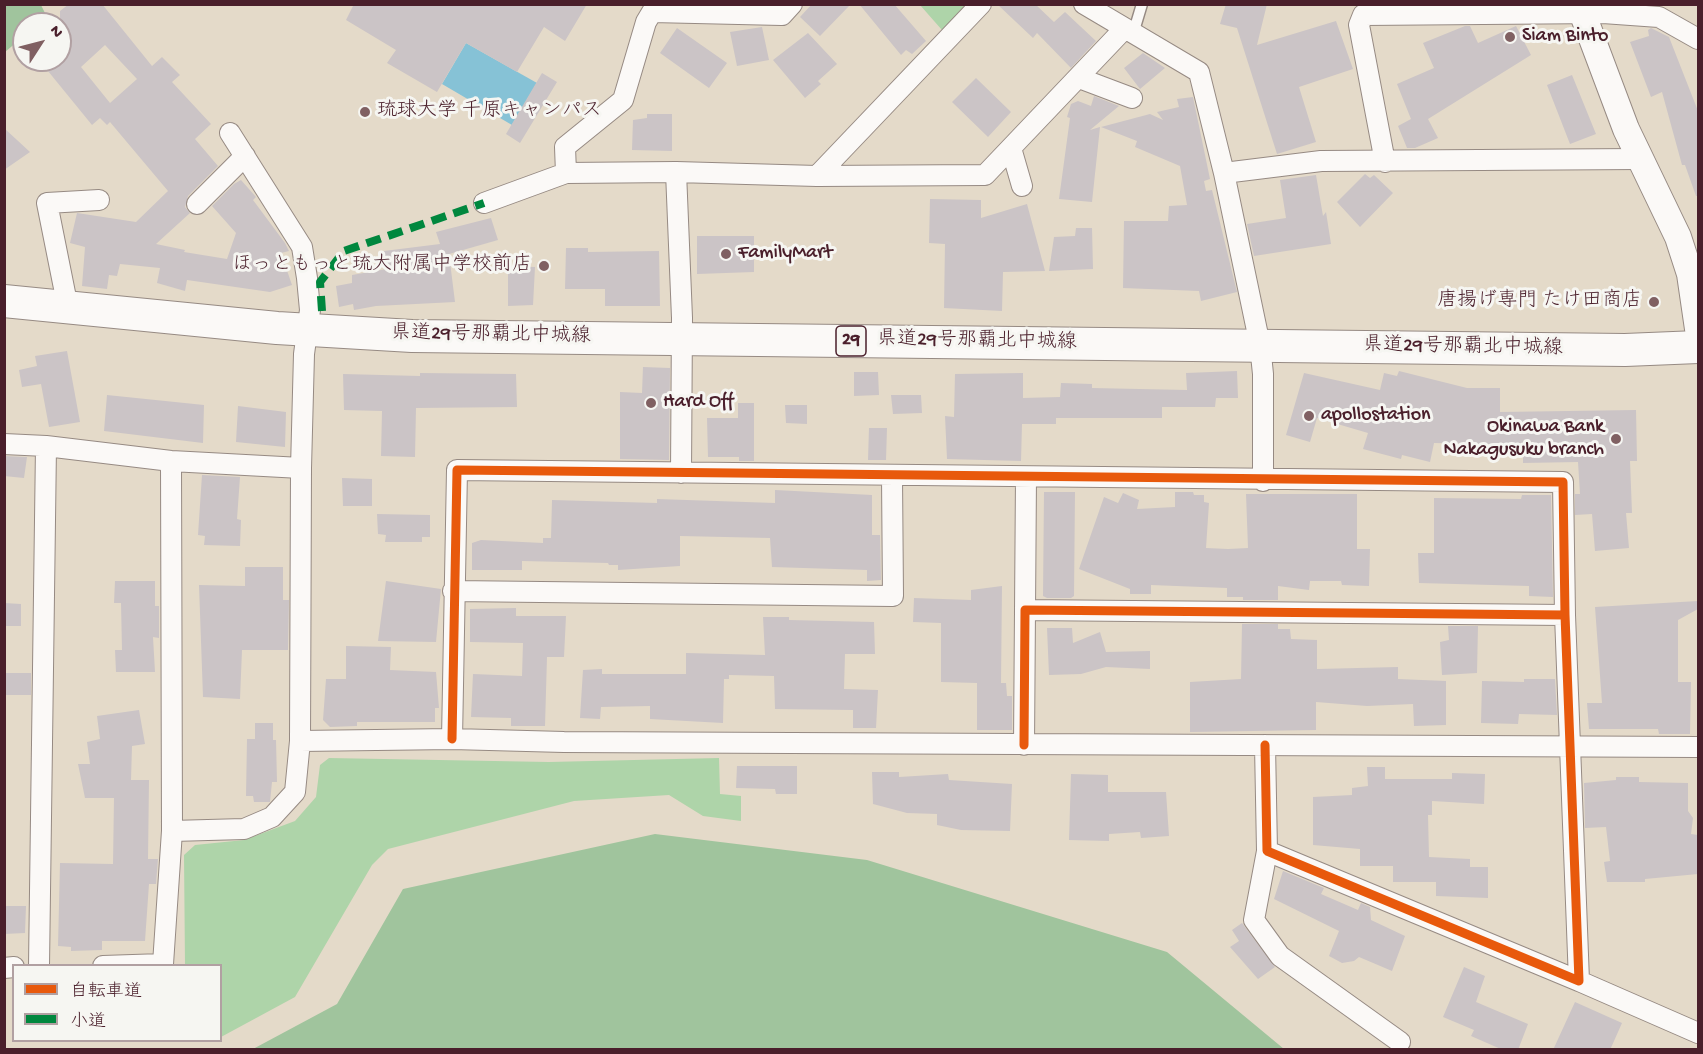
<!DOCTYPE html>
<html>
<head>
<meta charset="utf-8">
<style>
  body { margin:0 }
  #map { position:relative; width:1703px; height:1054px; overflow:hidden; background:#e4dac9; font-family:"Gochi Hand","Klee One",sans-serif }
  canvas { display:block }
  .frame { position:absolute; inset:0; border:6px solid #4a1f2b; pointer-events:none }
  .legend { position:absolute; left:12px; top:964px; width:210px; height:78px; box-sizing:border-box; background:#f6f6f2; border:2px solid #b1a0a2; margin:0; padding:8px 10px; list-style:none; font-size:18px; color:#4a1f2b }
  .legend li { display:flex; align-items:center; gap:12px; height:30px }
  .legend b { width:30px; border:2px solid #b1a0a2 }
  .north { position:absolute; left:12px; top:12px; width:60px; height:60px; box-sizing:border-box; background:#f6f6f2; border:2px solid #b1a0a2; border-radius:50%; rotate:54deg; font-size:16px; font-weight:700; line-height:24px; text-align:center; color:#4a1f2b }
  .north::after { content:''; display:block; margin:auto; width:21px; height:27px; background:#806062; clip-path:polygon(50% 0,100% 100%,50% 72%,0 100%) }
</style>
</head>
<body>
<div id="map">
<canvas width="1703" height="1054"></canvas>
<div class="frame"></div>
<ul class="legend">
<li><b style="height:8px;background:#e8590c"></b>自転車道</li>
<li><b style="height:8px;background:#00873e"></b>小道</li>
</ul>
<div class="north">N</div>
</div>
<script>
const context = document.querySelector('canvas').getContext('2d');
context.lineJoin = 'round';
function paint(path, color) {
  context.fillStyle = color;
  context.fill(path, 'evenodd');
}
function toPath(rows) {
  const path = new Path2D();
  for (const r of rows) {
    path.moveTo(r[0], r[1]);
    for (let i = 2; i < r.length; i += 2) path.lineTo(r[i], r[i + 1]);
  }
  return path;
}
function stroke(path, color, width, dash) {
  context.strokeStyle = color;
  context.lineWidth = width;
  context.lineCap = dash ? 'butt' : 'round';
  context.setLineDash(dash || []);
  context.stroke(path);
}
function drawText(font, color, halo, rows, align = 'center') {
  context.font = font + ' "Gochi Hand","Klee One",sans-serif';
  context.lineWidth = 6;
  context.setLineDash([]);
  context.textBaseline = 'middle';
  context.strokeStyle = halo;
  context.fillStyle = color;
  for (const [text, x, y, turn = 0] of rows) {
    context.save();
    context.translate(x, y);
    context.rotate((+turn || 0) * Math.PI / 180);
    context.textAlign = isNaN(turn) ? turn : align;
    if (halo) context.strokeText(text, 0, 0);
    context.fillText(text, 0, 0);
    context.restore();
  }
}
const green = toPath([
  [920,5,981,5,949,38],
  [329,758,549,762,719,758,720,794,741,796,741,821,703,816,669,795,574,801,388,849,372,865,295,997,221,1037,220,966,185,965,184,855,195,845,244,840,295,821,316,797,320,765]
]);
const forest = toPath([
  [5,4,41,5,47,17,39,24,24,24,24,36,5,52],
  [655,834,867,860,1167,952,1284,1049,253,1049,337,1004,403,889]
]);
const water = toPath([
  [466,43,537,83,512,125,442,84]
]);
const building = toPath([
  [69,4,102,4,152,66,162,57,180,75,172,82,211,124,195,139,218,166,188,196,185,207,190,213,156,244,185,250,184,252,227,259,236,233,212,206,234,184,241,180,256,197,253,200,285,243,289,251,281,253,292,285,270,292,187,280,185,291,157,283,160,268,120,264,117,276,109,275,107,289,82,286,85,247,70,243,77,213,136,222,168,191,110,122,107,125,100,118,92,125,39,60,60,60,60,11],
  [105,45,137,79,110,103,81,67],
  [354,4,587,4,565,41,544,27,517,72,466,43,437,92,387,63,396,50,346,20],
  [812,4,851,4,820,36,800,17],
  [859,4,894,4,926,41,912,54,906,50,901,55],
  [997,4,1035,4,1054,22,1065,12,1096,41,1071,68,1037,33,1033,38],
  [1226,4,1267,4,1257,45,1336,21,1353,69,1299,87,1316,142,1277,154,1237,28,1220,24],
  [1465,26,1470,26,1478,43,1516,26,1531,55,1428,119,1438,138,1415,148,1407,148,1398,126,1411,119,1397,84,1434,68,1423,43],
  [762,27,769,60,737,66,730,32],
  [677,28,727,63,709,88,660,53],
  [1651,28,1669,37,1698,111,1698,196,1696,196,1685,165,1682,165,1662,92,1651,97,1630,42,1649,36,1648,30],
  [808,33,837,64,818,81,821,84,805,98,773,60],
  [1143,53,1165,68,1140,89,1124,68],
  [542,73,557,82,520,143,506,134],
  [1572,75,1596,134,1570,144,1547,85],
  [976,78,1011,112,988,137,952,102],
  [1094,96,1119,106,1090,130,1100,127,1092,202,1059,199,1070,118,1067,117,1071,104,1078,101,1091,106],
  [1193,97,1210,179,1204,181,1206,191,1212,190,1237,292,1201,301,1199,291,1123,288,1124,221,1168,221,1169,206,1187,205,1180,166,1135,147,1137,141,1101,127,1150,114,1163,120,1157,112,1179,107,1177,99],
  [647,114,672,114,672,151,632,150,633,120,647,118],
  [4,128,30,152,4,170],
  [1365,174,1370,178,1374,175,1393,193,1360,227,1337,202],
  [1316,175,1323,216,1326,212,1331,244,1254,256,1247,224,1286,218,1280,180],
  [930,199,981,200,981,218,1027,204,1045,271,1003,272,1002,311,944,308,945,244,929,243],
  [491,218,498,240,449,254,455,302,376,306,354,310,353,304,339,307,336,286,352,283,352,275,387,269,384,251,440,244,436,232],
  [1076,228,1092,228,1093,269,1049,271,1054,237,1075,236],
  [697,236,754,236,754,272,697,274],
  [566,248,588,248,588,252,659,251,660,306,605,306,605,289,565,289],
  [508,266,535,267,533,305,508,306],
  [67,351,80,422,49,427,41,384,22,387,19,370,37,366,35,356],
  [643,367,670,368,669,460,620,459,620,392,642,393],
  [1237,371,1238,398,1216,398,1215,407,1162,407,1162,418,1056,418,1056,424,1022,424,1021,461,947,459,945,416,954,417,955,374,1023,373,1023,398,1060,397,1061,383,1092,384,1092,388,1187,390,1186,373],
  [1399,371,1467,388,1500,388,1500,412,1636,410,1637,461,1630,461,1632,513,1626,513,1629,548,1595,551,1592,514,1575,515,1575,494,1580,494,1578,462,1523,463,1523,445,1434,443,1430,462,1402,455,1401,459,1363,449,1368,433,1317,418,1310,442,1286,435,1304,373,1380,390,1384,373,1397,376],
  [854,372,878,372,879,395,854,396],
  [420,373,516,374,517,407,416,408,415,457,381,456,382,411,344,410,343,374,420,376],
  [107,395,204,405,203,443,104,431],
  [891,395,921,395,922,413,893,414],
  [738,403,754,403,754,461,739,461,739,457,708,457,707,418,738,418],
  [785,405,807,405,807,424,786,423],
  [238,406,286,412,285,447,236,442],
  [869,428,887,428,886,460,868,460],
  [4,456,27,457,24,478,4,476],
  [202,475,240,477,237,519,241,520,240,546,204,545,205,536,198,535],
  [342,478,372,479,372,506,343,506],
  [775,490,872,495,872,535,880,535,881,580,867,581,867,570,772,567,770,538,680,536,680,566,618,570,618,565,609,565,608,563,522,561,522,570,472,570,472,543,481,540,543,543,543,538,551,538,552,500,657,503,657,499,775,503],
  [1044,492,1075,492,1074,596,1071,598,1047,598,1043,596],
  [1175,492,1193,492,1194,495,1204,495,1204,502,1209,503,1206,548,1228,549,1248,548,1246,494,1357,494,1357,549,1370,549,1369,586,1342,585,1341,581,1310,581,1309,590,1278,586,1278,600,1243,600,1243,597,1227,597,1227,588,1151,585,1151,594,1130,594,1130,589,1079,569,1104,497,1118,503,1123,493,1139,500,1137,509,1175,507],
  [1522,495,1551,495,1553,597,1529,596,1529,586,1419,583,1418,553,1434,553,1434,498,1521,499],
  [377,514,430,515,430,537,422,537,422,542,385,542,386,535,378,534],
  [245,567,283,567,283,600,289,600,288,650,242,650,240,699,203,697,199,585,245,586],
  [115,581,155,581,155,606,159,606,159,638,153,637,155,672,116,672,115,650,122,650,121,603,114,603],
  [386,581,441,589,436,642,378,641],
  [1002,586,1001,683,1006,683,1007,696,1012,696,1012,730,977,730,977,683,941,682,941,623,913,622,914,598,971,600,971,590],
  [1698,601,1698,609,1678,620,1678,682,1691,682,1690,734,1659,734,1658,729,1589,729,1587,703,1602,703,1595,607],
  [4,603,21,604,21,626,4,626],
  [516,608,516,616,566,616,564,657,547,657,545,726,511,726,511,718,471,717,473,674,522,676,523,643,470,642,470,609],
  [763,617,789,617,789,620,874,622,875,654,845,654,844,689,878,690,876,728,853,728,853,710,775,709,774,676,729,675,729,679,724,679,723,723,650,719,650,706,601,707,600,719,580,718,583,670,602,669,602,674,686,674,686,653,765,655],
  [1242,624,1278,624,1278,629,1290,629,1291,639,1317,640,1317,669,1398,667,1398,679,1446,681,1446,725,1414,726,1413,704,1367,706,1316,702,1316,730,1190,732,1190,682,1241,679],
  [1448,626,1478,626,1477,673,1442,675,1440,642,1449,640],
  [1047,628,1072,628,1073,643,1100,632,1106,652,1150,651,1150,669,1106,667,1081,674,1049,675],
  [346,646,391,647,390,670,436,672,439,708,435,708,435,722,357,722,357,726,330,727,323,720,326,679,346,679],
  [4,673,31,673,31,695,4,695],
  [1524,679,1555,679,1557,715,1519,714,1518,724,1481,723,1482,681,1524,682],
  [139,710,145,744,132,746,131,780,149,780,148,859,158,859,156,884,149,884,145,941,102,941,102,950,71,951,71,947,58,946,60,863,113,864,114,798,85,798,78,764,90,764,87,742,100,739,97,716],
  [255,723,273,723,273,740,276,740,277,782,272,782,270,802,254,802,253,796,246,796,247,739,255,739],
  [737,766,797,766,797,794,776,794,775,789,736,788],
  [1367,767,1385,767,1385,779,1452,779,1452,773,1485,774,1484,804,1432,801,1432,815,1428,815,1429,857,1470,859,1470,867,1488,867,1488,898,1436,896,1436,882,1393,882,1393,866,1360,866,1360,849,1313,845,1313,797,1352,795,1352,788,1368,786],
  [872,772,899,772,899,777,948,774,949,780,1012,784,1010,831,961,830,937,825,937,814,907,813,873,804],
  [1071,774,1108,775,1108,792,1166,792,1169,836,1141,838,1140,832,1109,834,1109,841,1069,840],
  [1616,777,1639,777,1639,782,1688,783,1688,811,1693,818,1691,834,1698,835,1698,874,1645,879,1645,882,1607,882,1604,862,1610,861,1606,827,1585,828,1584,783,1616,780],
  [1283,871,1324,888,1321,894,1358,910,1361,903,1370,907,1371,920,1405,936,1392,971,1359,957,1354,961,1342,963,1329,956,1339,931,1274,899],
  [4,906,26,906,25,933,4,934],
  [1242,923,1275,967,1258,979,1230,947,1239,941,1232,930],
  [1464,967,1485,976,1476,1002,1528,1024,1518,1050,1503,1050,1471,1036,1474,1030,1443,1017],
  [1575,1002,1622,1023,1610,1050,1553,1050]
]);
const service = toPath([
  [1133,34,1142,4]
]);
const minor = toPath([
  [1084,4,1199,72,1224,173,1260,345,1263,374,1263,481],
  [1079,78,1132,98],
  [1011,148,1022,186],
  [1385,162,1359,25,1363,15,1603,13,1659,17,1698,39],
  [676,172,817,176,985,175,1124,29],
  [566,173,676,172,682,318,681,473],
  [1224,173,1321,161,1639,159],
  [817,176,981,4],
  [484,203,566,173,565,147,623,100,646,22,652,12,782,15,792,4],
  [197,204,245,156],
  [68,308,47,203,99,200],
  [4,444,46,446,171,461,301,468],
  [453,591,893,596,892,477],
  [1025,610,1026,477],
  [452,739,457,470,1563,482,1565,615],
  [300,741,452,739,564,742,1698,747],
  [1024,745,1025,610,1565,615,1579,981,1267,851,1265,745],
  [172,831,244,829,272,817,295,792,300,741,301,468,304,354,310,310,307,278,302,247,230,133],
  [1267,851,1254,920,1280,956,1400,1042],
  [39,966,46,446],
  [103,966,163,964,172,831,171,461],
  [4,968,14,967],
  [1579,981,1698,1033]
]);
const tertiary = toPath([
  [1579,4,1626,129,1678,237,1690,274,1698,329]
]);
const primary = toPath([
  [4,301,277,328,412,336,1625,350,1698,347]
]);
const quiet = toPath([
  [322,311,320,282,344,251,484,203]
]);
const cycleway = toPath([
  [452,739,457,470,1563,482,1565,615],
  [1024,745,1025,610,1565,615,1579,981,1267,851,1265,745]
]);
const markers = [
  [1510,37,6,"#806062"],
  [365,112,6,"#806062"],
  [726,254,6,"#806062"],
  [544,266,6,"#806062"],
  [1654,302,6,"#806062"],
  [651,403,6,"#806062"],
  [1309,416,6,"#806062"],
  [1616,439,6,"#806062"]
];
const shields = [
  [851,341,30]
];
const shieldNames = [
  ["29",851,341]
];
const poiNames = [
  ["Siam Binto",1522,37],
  ["琉球大学 千原キャンパス",377,112],
  ["FamilyMart",738,254],
  ["ほっともっと琉大附属中学校前店",532,266,"right"],
  ["唐揚げ専門 たけ田商店",1642,302,"right"],
  ["Hard Off",663,403],
  ["apollostation",1321,416],
  ["Okinawa Bank",1604,428,"right"],
  ["Nakagusuku branch",1604,451,"right"]
];
const streetNames = [
  ["県道29号那覇北中城線",491,336,1],
  ["県道29号那覇北中城線",977,342,1],
  ["県道29号那覇北中城線",1463,348,1]
];
paint(green, '#aed4a9');
paint(forest, '#a0c49d');
paint(water, '#86c2d6');
paint(building, '#cbc4c6');
stroke(service, '#968a83', 13);
stroke(minor, '#968a83', 22);
stroke(tertiary, '#968a83', 28);
stroke(primary, '#968a83', 34);
stroke(service, '#fbf9f7', 10);
stroke(minor, '#fbf9f7', 20);
stroke(tertiary, '#fbf9f7', 26);
stroke(primary, '#fbf9f7', 32);
stroke(quiet, '#00873e', 8, [15, 8]);
stroke(cycleway, '#e8590c', 9);
for (const [x, y, r, color] of markers) {
  const dot = new Path2D();
  dot.arc(x, y, r, 0, 2 * Math.PI);
  context.fillStyle = color;
  context.fill(dot);
  stroke(dot, '#f6f6f2', 2);
}
for (const [x, y, w] of shields) {
  const box = new Path2D();
  box.roundRect(x - w / 2, y - 15, w, 30, 4.5);
  context.fillStyle = '#f6f6f2';
  context.fill(box);
  stroke(box, '#4a1f2b', 1.5);
}
drawText('bold 18px', '#4a1f2b', null, shieldNames);
drawText('20px', '#4a1f2b', '#f6f6f2', poiNames, 'left');
drawText('20px', '#4a1f2b', '#f6f6f2', streetNames);
</script>
</body>
</html>
